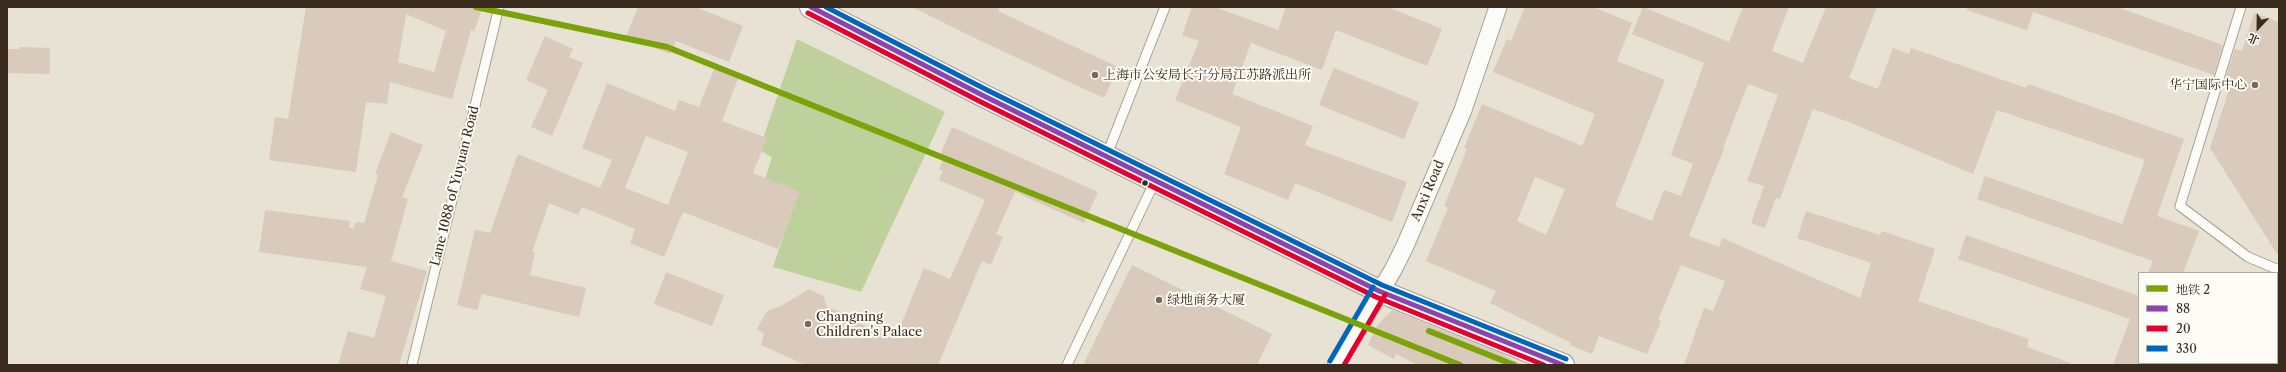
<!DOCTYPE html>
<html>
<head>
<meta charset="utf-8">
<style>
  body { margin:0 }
  #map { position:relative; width:2286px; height:372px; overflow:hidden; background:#e7e2d3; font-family:"Libre Caslon Text","Noto Serif SC",serif }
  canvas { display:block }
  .frame { position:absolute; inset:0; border:8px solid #3b2a1e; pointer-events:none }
  .legend { position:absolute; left:2138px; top:272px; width:140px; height:92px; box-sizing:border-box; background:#fdfcf7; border:1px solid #afa8a0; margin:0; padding:5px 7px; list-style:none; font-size:12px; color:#3b2a1e }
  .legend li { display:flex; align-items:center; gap:8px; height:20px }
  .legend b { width:20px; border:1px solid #afa8a0 }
  .north { position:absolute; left:2238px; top:8px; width:40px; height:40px; -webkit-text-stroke:3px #fdfcf7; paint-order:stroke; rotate:202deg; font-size:11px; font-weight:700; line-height:16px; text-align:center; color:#3b2a1e }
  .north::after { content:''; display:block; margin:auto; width:14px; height:18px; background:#3b2a1e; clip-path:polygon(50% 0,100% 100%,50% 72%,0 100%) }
</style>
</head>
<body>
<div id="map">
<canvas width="2286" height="372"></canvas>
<div class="frame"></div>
<ul class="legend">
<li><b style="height:5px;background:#7ba309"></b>地铁 2</li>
<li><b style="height:5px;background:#8e44ad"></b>88</li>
<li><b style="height:5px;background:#e4002b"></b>20</li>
<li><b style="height:5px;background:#0065bd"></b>330</li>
</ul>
<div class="north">北</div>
</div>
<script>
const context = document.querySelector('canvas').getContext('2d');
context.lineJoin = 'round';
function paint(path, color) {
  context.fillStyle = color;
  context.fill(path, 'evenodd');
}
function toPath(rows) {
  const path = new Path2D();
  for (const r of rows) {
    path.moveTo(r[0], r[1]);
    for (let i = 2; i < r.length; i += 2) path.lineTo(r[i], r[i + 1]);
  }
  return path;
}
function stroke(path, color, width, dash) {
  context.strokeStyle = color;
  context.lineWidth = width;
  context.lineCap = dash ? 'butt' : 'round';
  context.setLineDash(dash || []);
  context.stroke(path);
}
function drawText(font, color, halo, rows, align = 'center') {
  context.font = font + ' "Libre Caslon Text","Noto Serif SC",serif';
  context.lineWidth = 4;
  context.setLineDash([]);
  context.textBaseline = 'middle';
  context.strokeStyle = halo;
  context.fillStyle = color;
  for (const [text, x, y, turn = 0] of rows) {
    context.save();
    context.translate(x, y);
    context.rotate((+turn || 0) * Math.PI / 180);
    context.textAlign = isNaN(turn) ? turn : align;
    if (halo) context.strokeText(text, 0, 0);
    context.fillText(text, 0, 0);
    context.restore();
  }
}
const green = toPath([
  [797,39,945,112,861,292,773,267,794,205,762,189,772,157,759,150]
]);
const building = toPath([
  [306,7,483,7,474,31,471,30,452,99,390,82,387,104,366,102,356,172,269,160,275,117,288,119],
  [406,14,446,31,434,72,398,62],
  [638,7,695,7,743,26,729,62,676,41,670,54,626,37],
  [912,7,1000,7,998,11,1118,67,1104,98,983,42],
  [1192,7,1215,7,1278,30,1286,7,1388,7,1442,29,1427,66,1336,30,1322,70,1251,43,1232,94,1313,126,1305,145,1407,182,1392,222,1295,183,1288,200,1224,174,1241,127,1175,100,1199,41,1182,35],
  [1525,7,1593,7,1632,23,1617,61,1665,80,1615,206,1652,221,1664,190,1681,196,1693,164,1671,155,1704,63,1632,34,1643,7,1729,42,1743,7,1789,7,1772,51,1803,63,1826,7,1877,7,1849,78,1878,89,1893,48,1909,54,1911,48,2026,88,2028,84,2184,139,2157,216,2199,231,2183,273,2148,273,2153,261,1977,199,1985,176,2122,224,2145,160,1997,110,1973,174,1851,123,1813,109,1780,199,1776,198,1765,228,1751,223,1764,186,1747,181,1778,95,1748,84,1723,148,1724,149,1689,236,1719,247,1722,238,1860,298,1871,263,1797,238,1806,211,1880,235,1882,231,1935,249,1918,301,2029,339,2027,347,2070,363,2070,365,1684,365,1704,308,1713,311,1725,281,1681,265,1658,320,1661,321,1647,354,1599,336,1592,354,1570,345,1571,343,1490,303,1496,291,1426,261,1448,208,1444,206,1467,149,1464,148,1482,104,1582,146,1595,114,1493,72,1507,39,1511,41],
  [1535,177,1565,189,1546,235,1517,221],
  [1967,7,2117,7,2223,45,2214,75,2033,12,2027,30,1967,10],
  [2254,13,2279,22,2279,257,2210,148,2232,81,2225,79,2235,49,2242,51],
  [545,36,573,49,569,57,583,63,552,136,531,127,548,90,526,80],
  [19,47,50,48,50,74,7,73,7,49,19,49],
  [716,64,740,73,722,121,767,138,753,173,800,192,778,249,683,212,664,257,630,243,635,229,582,207,578,215,549,203,532,252,535,252,530,275,586,288,579,317,482,294,477,310,457,305,475,230,490,233,518,154,600,188,612,160,582,148,607,83,675,111,679,100,699,107],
  [646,136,688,152,668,205,625,188],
  [1334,68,1419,102,1404,139,1319,105],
  [952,127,1098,192,1084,223,1015,192,996,234,1003,237,991,265,982,261,938,365,806,365,761,345,764,334,757,329,767,311,781,306,809,289,823,296,827,307,857,318,856,322,895,339,924,268,950,279,985,200,939,180,943,171,939,169,944,157,940,155],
  [391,132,423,145,402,197,408,199,391,261,427,271,399,365,338,365,348,331,374,338,386,296,360,289,367,267,259,252,265,210,350,221,349,227,353,229,356,222,364,223,378,175,375,174],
  [1966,235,2139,296,2139,365,2113,365,2130,319,1958,259],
  [1132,265,1272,334,1257,365,1083,365],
  [666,272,724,295,712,326,654,304],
  [1392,310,1502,354,1523,365,1417,365,1396,354,1394,359,1368,345,1377,326]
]);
const lane = toPath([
  [2241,7,2180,206,2248,257,2279,270],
  [1106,157,1165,7],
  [412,365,499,7],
  [1067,365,1155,181]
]);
const street = toPath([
  [1336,365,1393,270,1405,246,1463,110,1498,7]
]);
const secondary = toPath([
  [811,7,984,96,1379,291,1563,365]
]);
const bus1 = toPath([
  [811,7,984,96,1379,291,1563,365]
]);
const bus2 = toPath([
  [808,13,981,102,1376,297,1544,365],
  [1344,365,1385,295]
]);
const bus3 = toPath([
  [826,7,987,90,1382,285,1566,359],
  [1330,361,1373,287]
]);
const metro1 = toPath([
  [476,7,667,47,1460,365],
  [1429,331,1514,365]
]);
const markers = [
  [1095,75,4,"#776a5d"],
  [2255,85,4,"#776a5d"],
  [1145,183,3.5,"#3b2a1e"],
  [1159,300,4,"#776a5d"],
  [808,324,4,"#776a5d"]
];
const poiNames = [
  ["上海市公安局长宁分局江苏路派出所",1103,75],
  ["华宁国际中心",2247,85,"right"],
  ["绿地商务大厦",1167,300],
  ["Changning",816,317],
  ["Children's Palace",816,332]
];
const streetNames = [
  ["Lane 1088 of Yuyuan Road",455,186,-76],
  ["Anxi Road",1428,191,-67]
];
paint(green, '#bed19c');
paint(building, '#d9cabc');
stroke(lane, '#a6a196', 11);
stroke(street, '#a6a196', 19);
stroke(secondary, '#a6a196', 24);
stroke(lane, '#fbfbf8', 9);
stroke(street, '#fbfbf8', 17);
stroke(secondary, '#fbfbf8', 22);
stroke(bus1, '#8e44ad', 5);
stroke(bus2, '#e4002b', 5);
stroke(bus3, '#0065bd', 5);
stroke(metro1, '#7ba309', 6);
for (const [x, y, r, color] of markers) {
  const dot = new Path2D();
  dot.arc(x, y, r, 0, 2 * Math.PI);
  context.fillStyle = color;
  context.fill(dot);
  stroke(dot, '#fdfcf7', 1.5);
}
drawText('13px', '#3b2a1e', '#fdfcf7', poiNames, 'left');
drawText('13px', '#3b2a1e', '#fdfcf7', streetNames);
</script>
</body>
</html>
